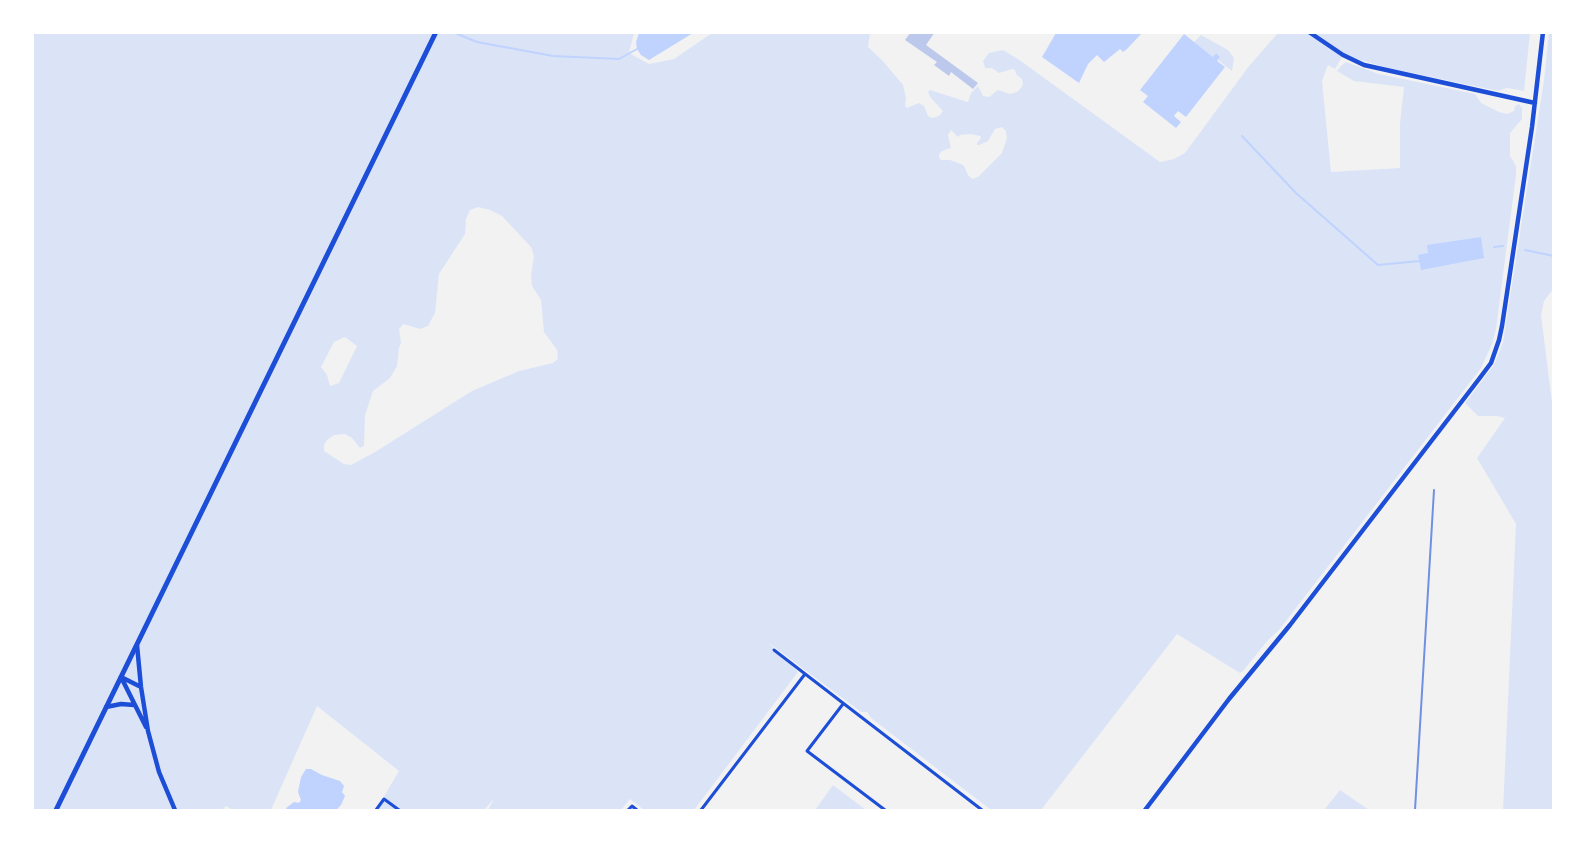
<!DOCTYPE html>
<html>
<head>
<meta charset="utf-8">
<style>
  body { margin:0 }
  #map { position:relative; width:1586px; height:843px; overflow:hidden; background:#f2f2f2; font-family:"Titillium Web",sans-serif }
  canvas { display:block }
  .frame { position:absolute; inset:0; border:34px solid #fff; pointer-events:none }
</style>
</head>
<body>
<div id="map">
<canvas width="1586" height="843"></canvas>
<div class="frame"></div>
</div>
<script>
const context = document.querySelector('canvas').getContext('2d');
context.lineJoin = 'round';
function paint(path, color) {
  context.fillStyle = color;
  context.fill(path, 'evenodd');
}
function toPath(rows) {
  const path = new Path2D();
  for (const r of rows) {
    path.moveTo(r[0], r[1]);
    for (let i = 2; i < r.length; i += 2) path.lineTo(r[i], r[i + 1]);
  }
  return path;
}
function stroke(path, color, width, dash) {
  context.strokeStyle = color;
  context.lineWidth = width;
  context.lineCap = dash ? 'butt' : 'round';
  context.setLineDash(dash || []);
  context.stroke(path);
}
const green = toPath([
  [32,33,634,33,629,53,649,64,674,59,712,33,870,33,868,47,882,60,903,85,906,98,905,106,907,108,919,103,924,106,928,116,932,118,939,116,943,111,931,98,928,92,930,90,968,102,971,93,978,86,983,96,989,97,998,90,1010,94,1017,92,1021,88,1023,84,1022,79,1016,74,1015,70,1012,69,999,73,992,68,985,68,984,64,983,61,989,53,1003,50,1018,59,1160,162,1174,159,1185,153,1249,66,1278,33,1530,33,1524,91,1507,88,1498,91,1388,68,1343,55,1335,69,1328,65,1322,81,1331,172,1400,168,1400,123,1404,87,1354,81,1337,71,1341,66,1346,62,1379,74,1475,94,1481,103,1499,112,1507,114,1514,111,1515,106,1519,104,1522,108,1522,119,1510,133,1510,156,1516,166,1516,175,1496,329,1492,344,1481,368,1279,630,1268,640,1243,671,1240,673,1235,670,1177,634,1041,810,991,810,871,718,867,712,861,712,769,643,798,672,694,810,644,810,630,799,621,810,488,810,494,799,484,810,399,810,397,809,396,810,376,810,399,771,317,706,271,810,233,810,226,806,222,810,33,810],
  [1002,127,1006,131,1007,138,1002,153,978,177,972,179,968,175,964,166,961,164,950,160,941,160,939,157,939,154,942,151,951,148,948,135,951,130,958,137,960,135,971,134,980,136,981,138,977,143,977,145,979,145,988,141,995,129],
  [478,207,490,210,502,216,531,247,534,256,531,275,532,286,541,300,544,332,557,350,558,359,553,363,519,371,472,391,375,452,351,465,344,464,324,451,324,445,327,440,334,435,345,434,352,438,360,448,364,446,365,415,373,391,390,378,397,366,399,348,401,343,399,329,403,324,420,329,428,326,435,313,439,274,465,234,466,219,470,210],
  [345,337,357,346,339,383,330,386,327,375,321,367,334,342],
  [1549,33,1554,33,1554,288,1544,301,1541,315,1554,418,1553,810,1503,810,1516,524,1477,458,1505,418,1497,416,1478,416,1465,403,1494,365,1503,342,1544,80],
  [1201,35,1228,50,1234,58,1232,71,1218,60,1220,57,1216,53,1213,57,1194,42],
  [833,785,866,810,815,810],
  [1340,790,1369,810,1324,810]
]);
const water = toPath([
  [639,33,639,32,693,33,649,60,641,55,637,49,636,42],
  [1056,33,1056,32,1142,33,1127,49,1123,52,1120,49,1104,62,1097,55,1088,64,1079,83,1042,57],
  [1184,34,1213,57,1216,53,1220,57,1217,61,1225,67,1186,117,1178,111,1174,116,1181,122,1176,128,1143,102,1148,96,1140,90],
  [1481,237,1484,258,1421,270,1418,255,1428,253,1427,245],
  [306,769,311,769,322,775,340,781,344,786,342,792,345,796,341,805,336,810,287,810,286,808,294,802,299,803,301,800,298,792,301,777]
]);
const stream = toPath([
  [455,33,477,42,553,56,619,59,637,49],
  [1242,136,1296,193,1378,265,1420,261],
  [1494,247,1503,246],
  [1525,250,1554,256]
]);
const building = toPath([
  [911,32,935,32,926,45,978,83,973,89,951,72,949,76,934,65,937,62,905,40]
]);
const minor = toPath([
  [774,650,982,810],
  [843,704,807,751,885,810],
  [376,810,384,799,399,810],
  [628,810,632,806,637,810],
  [701,810,805,674]
]);
const tertiary = toPath([
  [1309,32,1343,55,1364,65,1535,103],
  [137,645,141,687,148,731,159,772,175,810],
  [121,677,146,727],
  [121,677,141,687],
  [106,707,121,704,134,705],
  [1145,810,1229,699,1290,625,1479,379,1491,363,1499,340,1502,326,1532,127,1543,32]
]);
const secondary = toPath([
  [56,810,436,32]
]);
const rail = toPath([
  [1415,810,1434,490]
]);
paint(green, '#dbe4f7');
paint(water, '#bfd3fe');
stroke(stream, '#bfd3fe', 2);
paint(building, '#bdc9ec');
stroke(minor, '#1d4ed8', 3);
stroke(tertiary, '#1d4ed8', 4.5);
stroke(secondary, '#1d4ed8', 5);
stroke(rail, '#7290e2', 2);
</script>
</body>
</html>
